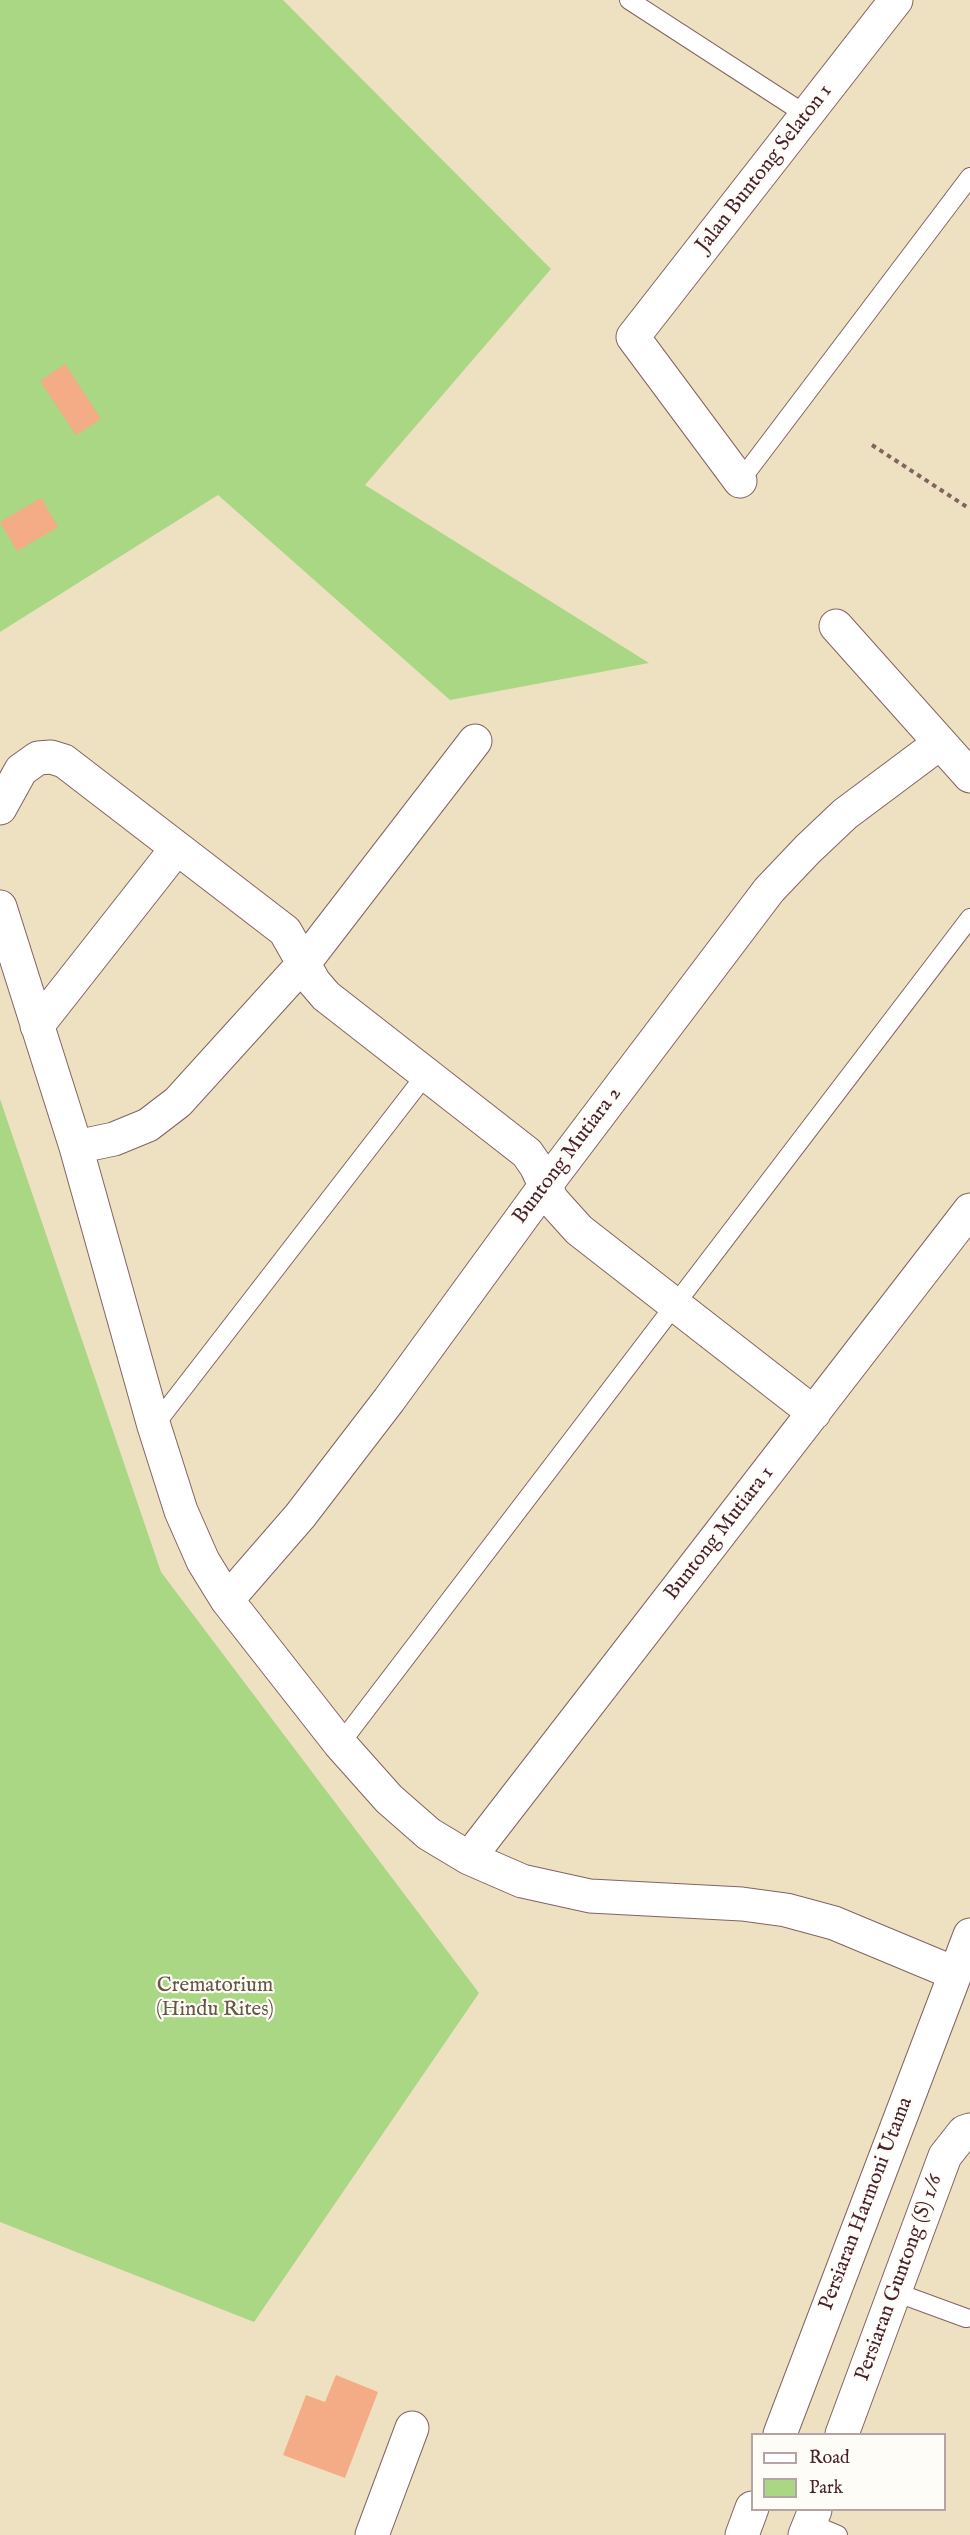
<!DOCTYPE html>
<html>
<head>
<meta charset="utf-8">
<style>
  body { margin:0 }
  #map { position:relative; width:970px; height:2535px; overflow:hidden; background:#eee1c2; font-family:"IM FELL English",serif }
  canvas { display:block }
  .legend { position:absolute; left:751px; top:2433px; width:195px; height:78px; box-sizing:border-box; background:#fdfcf7; border:2px solid #b5a4a5; margin:0; padding:8px 10px; list-style:none; font-size:18px; color:#4a1f2b }
  .legend li { display:flex; align-items:center; gap:12px; height:30px }
  .legend b { width:30px; border:2px solid #b5a4a5 }
</style>
</head>
<body>
<div id="map">
<canvas width="970" height="2535"></canvas>
<ul class="legend">
<li><b style="height:8px;background:#fff"></b>Road</li>
<li><b style="height:16px;background:#aad783"></b>Park</li>
</ul>
</div>
<script>
const context = document.querySelector('canvas').getContext('2d');
context.lineJoin = 'round';
function paint(path, color) {
  context.fillStyle = color;
  context.fill(path, 'evenodd');
}
function toPath(rows) {
  const path = new Path2D();
  for (const r of rows) {
    path.moveTo(r[0], r[1]);
    for (let i = 2; i < r.length; i += 2) path.lineTo(r[i], r[i + 1]);
  }
  return path;
}
function stroke(path, color, width, dash) {
  context.strokeStyle = color;
  context.lineWidth = width;
  context.lineCap = dash ? 'butt' : 'round';
  context.setLineDash(dash || []);
  context.stroke(path);
}
function drawText(font, color, halo, rows, align = 'center') {
  context.font = font + ' "IM FELL English",serif';
  context.lineWidth = 4.5;
  context.setLineDash([]);
  context.textBaseline = 'middle';
  context.strokeStyle = halo;
  context.fillStyle = color;
  for (const [text, x, y, turn = 0] of rows) {
    context.save();
    context.translate(x, y);
    context.rotate((+turn || 0) * Math.PI / 180);
    context.textAlign = isNaN(turn) ? turn : align;
    if (halo) context.strokeText(text, 0, 0);
    context.fillText(text, 0, 0);
    context.restore();
  }
}
const green = toPath([
  [0,0,283,0,551,269,365,485,649,663,450,700,218,495,0,632],
  [0,1099,161,1572,479,1993,254,2322,0,2222]
]);
const building = toPath([
  [65,364,101,419,76,435,40,381],
  [41,498,58,527,17,551,0,522],
  [336,2375,378,2392,345,2478,283,2455,306,2395,325,2402]
]);
const path = toPath([
  [872,445,970,509]
]);
const service = toPath([
  [629,0,808,116],
  [740,481,970,177],
  [154,1426,427,1073],
  [340,1744,970,918],
  [895,2292,966,2318],
  [810,2523,838,2535]
]);
const minor = toPath([
  [740,481,633,337,896,0],
  [836,626,970,776],
  [0,808,21,770,38,758,51,757,64,761,285,931,314,982,326,996,527,1153,536,1166,552,1200,579,1230,814,1413],
  [0,907,76,1147,154,1426,181,1511,203,1561,227,1600,340,1744,389,1799,429,1834,469,1858,522,1881,590,1896,742,1904,786,1910,834,1923,954,1973],
  [37,1026,177,848],
  [76,1147,114,1139,148,1125,178,1102,304,963,475,741],
  [227,1600,300,1516,389,1400,545,1186,769,890,808,849,845,814,940,743],
  [469,1858,970,1210],
  [780,2434,970,1935],
  [842,2434,945,2156,964,2132,970,2130],
  [372,2535,412,2428],
  [742,2535,752,2508],
  [805,2535,815,2510]
]);
const streetNames = [
  ["Jalan Buntong Selaton 1",765,169,-52],
  ["Buntong Mutiara 2",568,1156,-53],
  ["Buntong Mutiara 1",720,1534,-52],
  ["Persiaran Harmoni Utama",867,2204,-69],
  ["Persiaran Guntong (S) 1/6",900,2278,-70]
];
const parkNames = [
  ["Crematorium",215,1987],
  ["(Hindu Rites)",215,2011]
];
paint(green, '#aad783');
paint(building, '#f4ac87');
stroke(service, '#836360', 20);
stroke(minor, '#836360', 35);
stroke(path, '#836360', 4, [4.5, 4.5]);
stroke(service, '#fff', 18);
stroke(minor, '#fff', 33);
drawText('21px', '#4a1f2b', '#fdfcf7', streetNames);
drawText('21px', '#675645', '#fdfcf7', parkNames);
</script>
</body>
</html>
